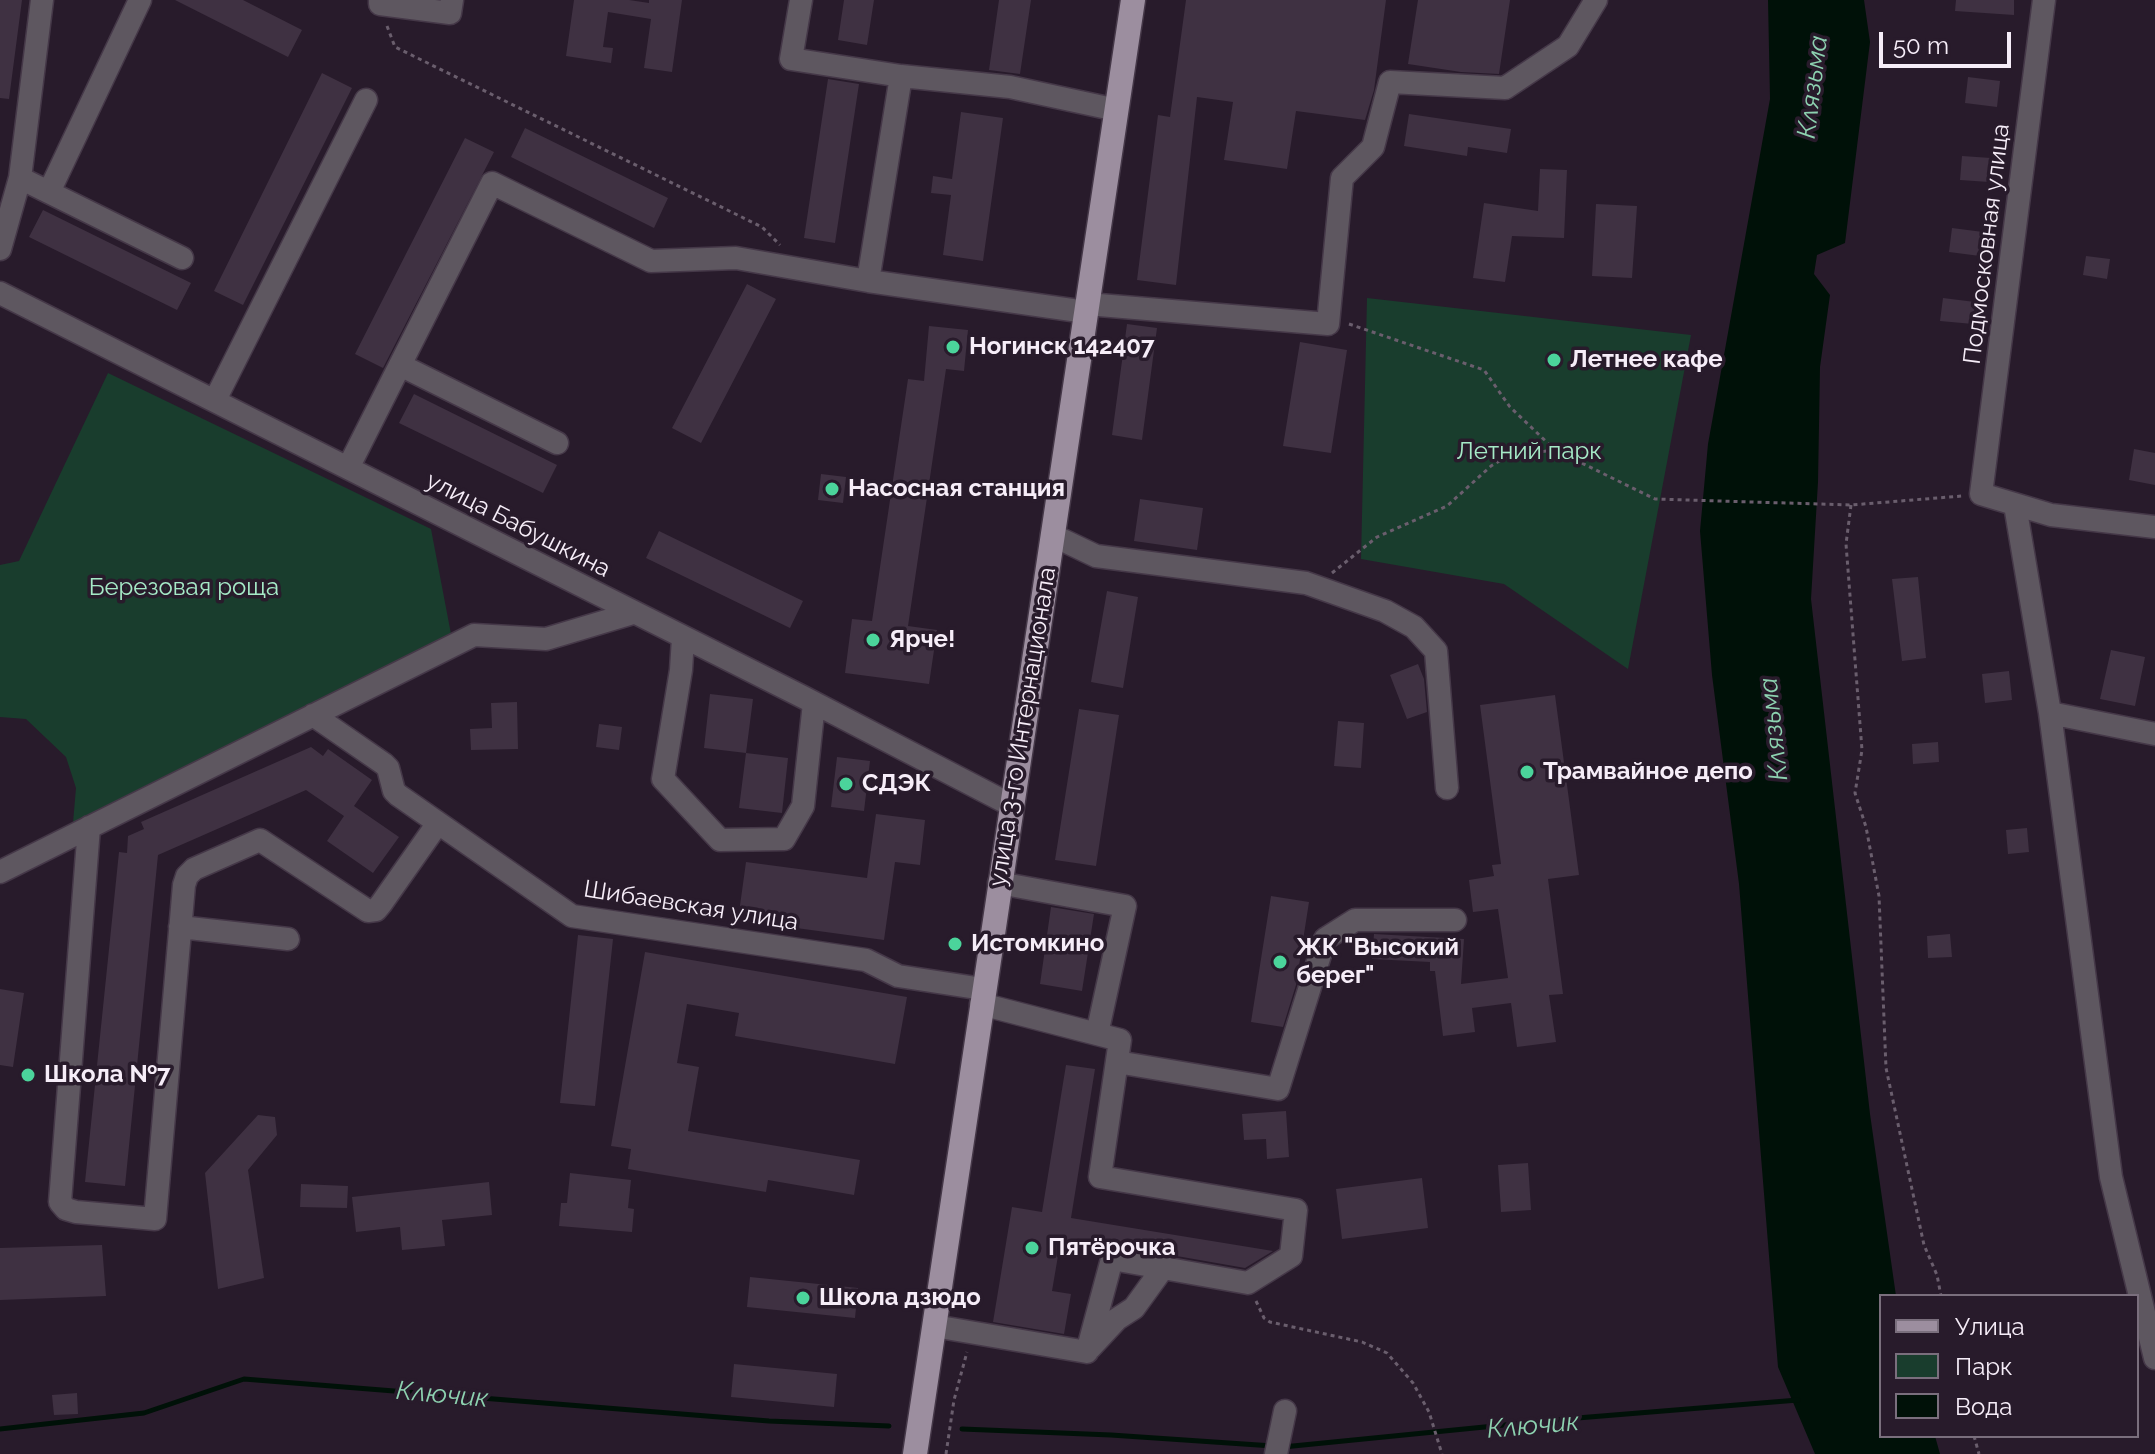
<!DOCTYPE html>
<html>
<head>
<meta charset="utf-8">
<style>
  body { margin:0 }
  #map { position:relative; width:2155px; height:1454px; overflow:hidden; background:#281b2b; font-family:Raleway,sans-serif }
  canvas { display:block }
  .legend { position:absolute; left:1879px; top:1294px; width:260px; height:144px; box-sizing:border-box; background:#281b2b; border:2px solid #7a6f7d; margin:0; padding:10px 14px; list-style:none; font-size:24px; color:#f6edf8 }
  .legend li { display:flex; align-items:center; gap:16px; height:40px }
  .legend b { width:40px; border:2px solid #7a6f7d }
  .scale { position:absolute; left:1879px; top:32px; width:132px; height:36px; box-sizing:border-box; border:4px solid #f6edf8; border-top:0; padding-left:10px; font-size:24px; line-height:28px; white-space:nowrap; color:#f6edf8; -webkit-text-stroke:6px #281b2b; paint-order:stroke }
</style>
</head>
<body>
<div id="map">
<canvas width="2155" height="1454"></canvas>
<ul class="legend">
<li><b style="height:10px;background:#9c8e9f"></b>Улица</li>
<li><b style="height:22px;background:#193d2d"></b>Парк</li>
<li><b style="height:22px;background:#001108"></b>Вода</li>
</ul>
<div class="scale">50 m</div>
</div>
<script>
const context = document.querySelector('canvas').getContext('2d');
context.lineJoin = 'round';
function paint(path, color) {
  context.fillStyle = color;
  context.fill(path, 'evenodd');
}
function toPath(rows) {
  const path = new Path2D();
  for (const r of rows) {
    path.moveTo(r[0], r[1]);
    for (let i = 2; i < r.length; i += 2) path.lineTo(r[i], r[i + 1]);
  }
  return path;
}
function stroke(path, color, width, dash) {
  context.strokeStyle = color;
  context.lineWidth = width;
  context.lineCap = dash ? 'butt' : 'round';
  context.setLineDash(dash || []);
  context.stroke(path);
}
function drawText(font, color, halo, rows, align = 'center') {
  context.font = font + ' Raleway,sans-serif';
  context.lineWidth = 7;
  context.setLineDash([]);
  context.textBaseline = 'middle';
  context.strokeStyle = halo;
  context.fillStyle = color;
  for (const [text, x, y, turn = 0] of rows) {
    context.save();
    context.translate(x, y);
    context.rotate((+turn || 0) * Math.PI / 180);
    context.textAlign = isNaN(turn) ? turn : align;
    if (halo) context.strokeText(text, 0, 0);
    context.fillText(text, 0, 0);
    context.restore();
  }
}
const green = toPath([
  [1367,298,1691,335,1628,669,1504,584,1361,559],
  [108,373,431,529,451,634,73,823,76,788,66,757,26,719,0,717,0,565,19,561]
]);
const water = toPath([
  [1768,0,1864,0,1870,42,1845,243,1817,255,1814,274,1830,295,1820,367,1818,482,1811,599,1870,1114,1896,1296,1881,1296,1881,1436,1935,1436,1940,1454,1815,1454,1778,1367,1739,884,1712,675,1700,531,1708,444,1770,99]
]);
const stream = toPath([
  [0,1429,144,1413,244,1379,769,1421,889,1426],
  [962,1429,1111,1435,1273,1446],
  [1283,1447,1565,1419,1798,1400]
]);
const building = toPath([
  [0,0,22,0,9,99,0,98],
  [175,0,243,0,302,30,288,57],
  [574,0,629,0,649,3,649,0,682,0,672,72,644,68,651,19,608,12,603,47,613,48,611,63,566,56],
  [844,0,874,0,867,45,838,40],
  [999,0,1031,0,1020,74,989,70],
  [1186,0,1386,0,1374,90,1365,120,1296,111,1287,169,1224,160,1233,102,1197,97,1176,285,1137,280,1158,115,1170,117],
  [1418,0,1510,0,1499,74,1461,72,1408,64],
  [1956,0,2014,0,2014,15,1955,11],
  [322,73,352,88,243,305,214,291],
  [1968,77,2000,81,1997,107,1965,103],
  [828,79,859,84,835,243,804,238],
  [961,112,1003,118,983,261,943,255,951,195,931,193,933,176,952,179],
  [1409,114,1511,129,1507,153,1468,147,1467,156,1404,146],
  [525,128,668,198,654,228,511,157],
  [465,138,494,152,383,368,355,354],
  [1962,156,1991,158,1989,182,1960,180],
  [1540,169,1567,170,1564,238,1512,236,1505,282,1473,278,1484,203,1538,211],
  [1596,204,1637,206,1632,278,1592,276],
  [43,210,191,283,177,310,29,237],
  [1952,228,1983,232,1980,256,1949,252],
  [2086,256,2110,259,2107,279,2083,275],
  [747,284,776,299,701,443,672,428],
  [1943,298,1975,302,1973,324,1940,321],
  [1127,324,1157,328,1142,440,1112,435],
  [929,326,968,330,964,371,946,369,908,626,937,630,929,684,845,673,852,619,872,621,908,379,924,381],
  [1300,342,1347,350,1331,453,1283,446],
  [414,394,557,465,543,493,399,423],
  [2134,449,2155,453,2155,485,2129,480],
  [821,474,846,477,843,503,818,500],
  [1140,499,1203,508,1197,550,1134,541],
  [659,531,803,601,790,628,646,558],
  [1918,577,1926,658,1902,661,1892,579],
  [1107,591,1138,597,1123,688,1091,682],
  [2111,650,2145,657,2135,706,2100,699],
  [1418,664,1424,679,1427,712,1407,719,1390,675],
  [2009,671,2012,700,1985,703,1982,674],
  [710,694,753,699,746,753,704,748],
  [1555,695,1579,875,1548,879,1563,994,1549,995,1556,1042,1517,1047,1511,1003,1472,1008,1475,1032,1443,1036,1435,971,1430,971,1430,962,1372,959,1374,934,1464,939,1461,984,1508,978,1498,909,1473,912,1469,880,1494,876,1492,865,1501,864,1480,705],
  [517,702,518,749,471,750,470,729,492,728,491,703],
  [1079,709,1119,715,1096,866,1055,860],
  [1338,721,1364,723,1361,768,1334,766],
  [599,724,622,727,619,750,596,747],
  [1938,742,1939,762,1913,764,1912,744],
  [311,747,323,756,328,749,372,780,354,806,399,837,373,873,327,841,344,816,306,790,158,855,125,1186,85,1182,119,852,127,853,128,836,144,829,141,822],
  [746,753,788,758,782,813,739,808],
  [837,757,870,761,864,811,831,807],
  [876,814,925,820,920,865,895,862,884,940,738,920,746,862,867,878],
  [2027,828,2029,852,2008,854,2006,830],
  [1271,896,1309,902,1296,985,1283,1027,1251,1022],
  [1051,907,1094,914,1082,991,1040,984],
  [1950,934,1952,957,1928,958,1927,936],
  [578,935,613,939,595,1106,560,1103],
  [645,952,907,997,895,1064,735,1036,739,1013,687,1004,677,1063,699,1067,688,1131,860,1160,854,1195,768,1180,766,1192,628,1169,631,1149,611,1146],
  [0,989,24,993,13,1067,0,1065],
  [1066,1065,1095,1069,1071,1218,1273,1251,1245,1268,1114,1245,1107,1246,1101,1251,1060,1244,1052,1291,1071,1294,1064,1334,993,1322,1012,1207,1042,1212],
  [1286,1111,1289,1157,1267,1159,1266,1139,1244,1140,1242,1114],
  [258,1115,275,1117,277,1135,248,1170,264,1278,218,1289,205,1173],
  [1528,1163,1531,1210,1501,1212,1498,1165],
  [570,1173,631,1180,628,1208,634,1209,632,1232,559,1226,561,1203,567,1203],
  [1422,1178,1428,1228,1342,1239,1336,1189],
  [489,1182,492,1215,442,1220,445,1246,402,1250,400,1227,356,1232,352,1197],
  [301,1184,348,1186,347,1208,300,1207],
  [102,1245,106,1296,0,1300,0,1248],
  [750,1277,858,1288,855,1318,747,1307],
  [734,1364,837,1374,834,1407,731,1397],
  [77,1393,78,1414,54,1415,52,1395]
]);
const path = toPath([
  [387,26,395,47,762,227,780,245],
  [1349,324,1484,370,1510,407,1555,450,1655,499,1851,505,1962,496],
  [1851,505,1846,544,1862,750,1855,793,1866,827,1879,896,1886,1068,1924,1245,1937,1275,1941,1296],
  [1332,573,1377,537,1447,506,1491,466,1508,456,1555,450],
  [1256,1301,1264,1318,1270,1322,1362,1342,1387,1353,1413,1383,1429,1412,1442,1454],
  [1974,1436,1979,1454],
  [946,1454,954,1400,967,1352]
]);
const minor = toPath([
  [380,0,380,4,450,13,452,0],
  [801,0,791,59,901,76,1010,87,1117,110],
  [2044,0,1981,494,2051,515,2155,527],
  [901,76,868,281,1086,312],
  [20,178,182,258],
  [49,192,140,0],
  [0,249,20,178,42,0],
  [0,293,803,697,1011,805],
  [1087,304,1328,324,1342,178,1373,147,1390,82,1505,88,1568,46,1596,0],
  [400,365,557,443],
  [215,400,366,100],
  [348,468,492,183,651,261,736,258,868,281],
  [2015,505,2050,713,2111,1177,2155,1358],
  [1052,535,1096,556,1306,583,1385,611,1414,627,1436,651,1447,788],
  [683,638,681,670,663,779,720,840,784,839,803,806,814,703],
  [2050,713,2155,734],
  [313,715,384,764,388,768,394,791,398,795,572,916,866,960,898,976,983,989],
  [89,827,60,1202,66,1209,76,1212,155,1219,184,885,187,876,194,869,260,840,368,911,376,910,381,904,438,823],
  [0,872,474,635,546,639,633,613],
  [999,883,1125,906,1097,1034],
  [180,927,288,939],
  [1117,1062,1278,1089,1325,939,1355,920,1455,920],
  [934,1326,1087,1352,1112,1259,1248,1283,1291,1256,1296,1210,1100,1177,1120,1040,981,1004],
  [1090,1348,1117,1319,1134,1308,1163,1268],
  [1276,1454,1285,1411]
]);
const major = toPath([
  [915,1454,1133,0]
]);
const markers = [
  [953,347,8,"#4bd49b"],
  [1554,360,8,"#4bd49b"],
  [832,489,8,"#4bd49b"],
  [873,640,8,"#4bd49b"],
  [1527,772,8,"#4bd49b"],
  [846,784,8,"#4bd49b"],
  [955,944,8,"#4bd49b"],
  [1280,962,8,"#4bd49b"],
  [28,1075,8,"#4bd49b"],
  [1032,1248,8,"#4bd49b"],
  [803,1298,8,"#4bd49b"]
];
const streetNames = [
  ["Подмосковная улица",1987,244,-83],
  ["улица Бабушкина",518,525,27],
  ["улица 3-го Интернационала",1023,727,-81],
  ["Шибаевская улица",691,906,9]
];
const poiNames = [
  ["Ногинск 142407",969,347],
  ["Летнее кафе",1570,360],
  ["Насосная станция",848,489],
  ["Ярче!",889,640],
  ["Трамвайное депо",1543,772],
  ["СДЭК",862,784],
  ["Истомкино",971,944],
  ["ЖК \"Высокий",1296,948],
  ["берег\"",1296,976],
  ["Школа №7",44,1075],
  ["Пятёрочка",1048,1248],
  ["Школа дзюдо",819,1298]
];
const parkNames = [
  ["Летний парк",1529,452],
  ["Березовая роща",184,588]
];
const waterNames = [
  ["Клязьма",1813,87,-83],
  ["Клязьма",1774,729,-96],
  ["Ключик",442,1395,5],
  ["Ключик",1533,1426,-5]
];
paint(green, '#193d2d');
paint(water, '#001108');
stroke(stream, '#001108', 5);
paint(building, '#3f3142');
stroke(minor, '#453848', 25);
stroke(major, '#453848', 27);
stroke(path, '#6a5e6d', 3, [4, 4]);
stroke(minor, '#5e5760', 22);
stroke(major, '#9c8e9f', 24);
for (const [x, y, r, color] of markers) {
  const dot = new Path2D();
  dot.arc(x, y, r, 0, 2 * Math.PI);
  context.fillStyle = color;
  context.fill(dot);
  stroke(dot, '#281b2b', 3);
}
drawText('24px', '#f6edf8', '#281b2b', streetNames);
drawText('bold 24px', '#f6edf8', '#281b2b', poiNames, 'left');
drawText('24px', '#a5eac7', '#281b2b', parkNames);
drawText('italic 26px', '#8dd2b0', '#281b2b', waterNames);
</script>
</body>
</html>
